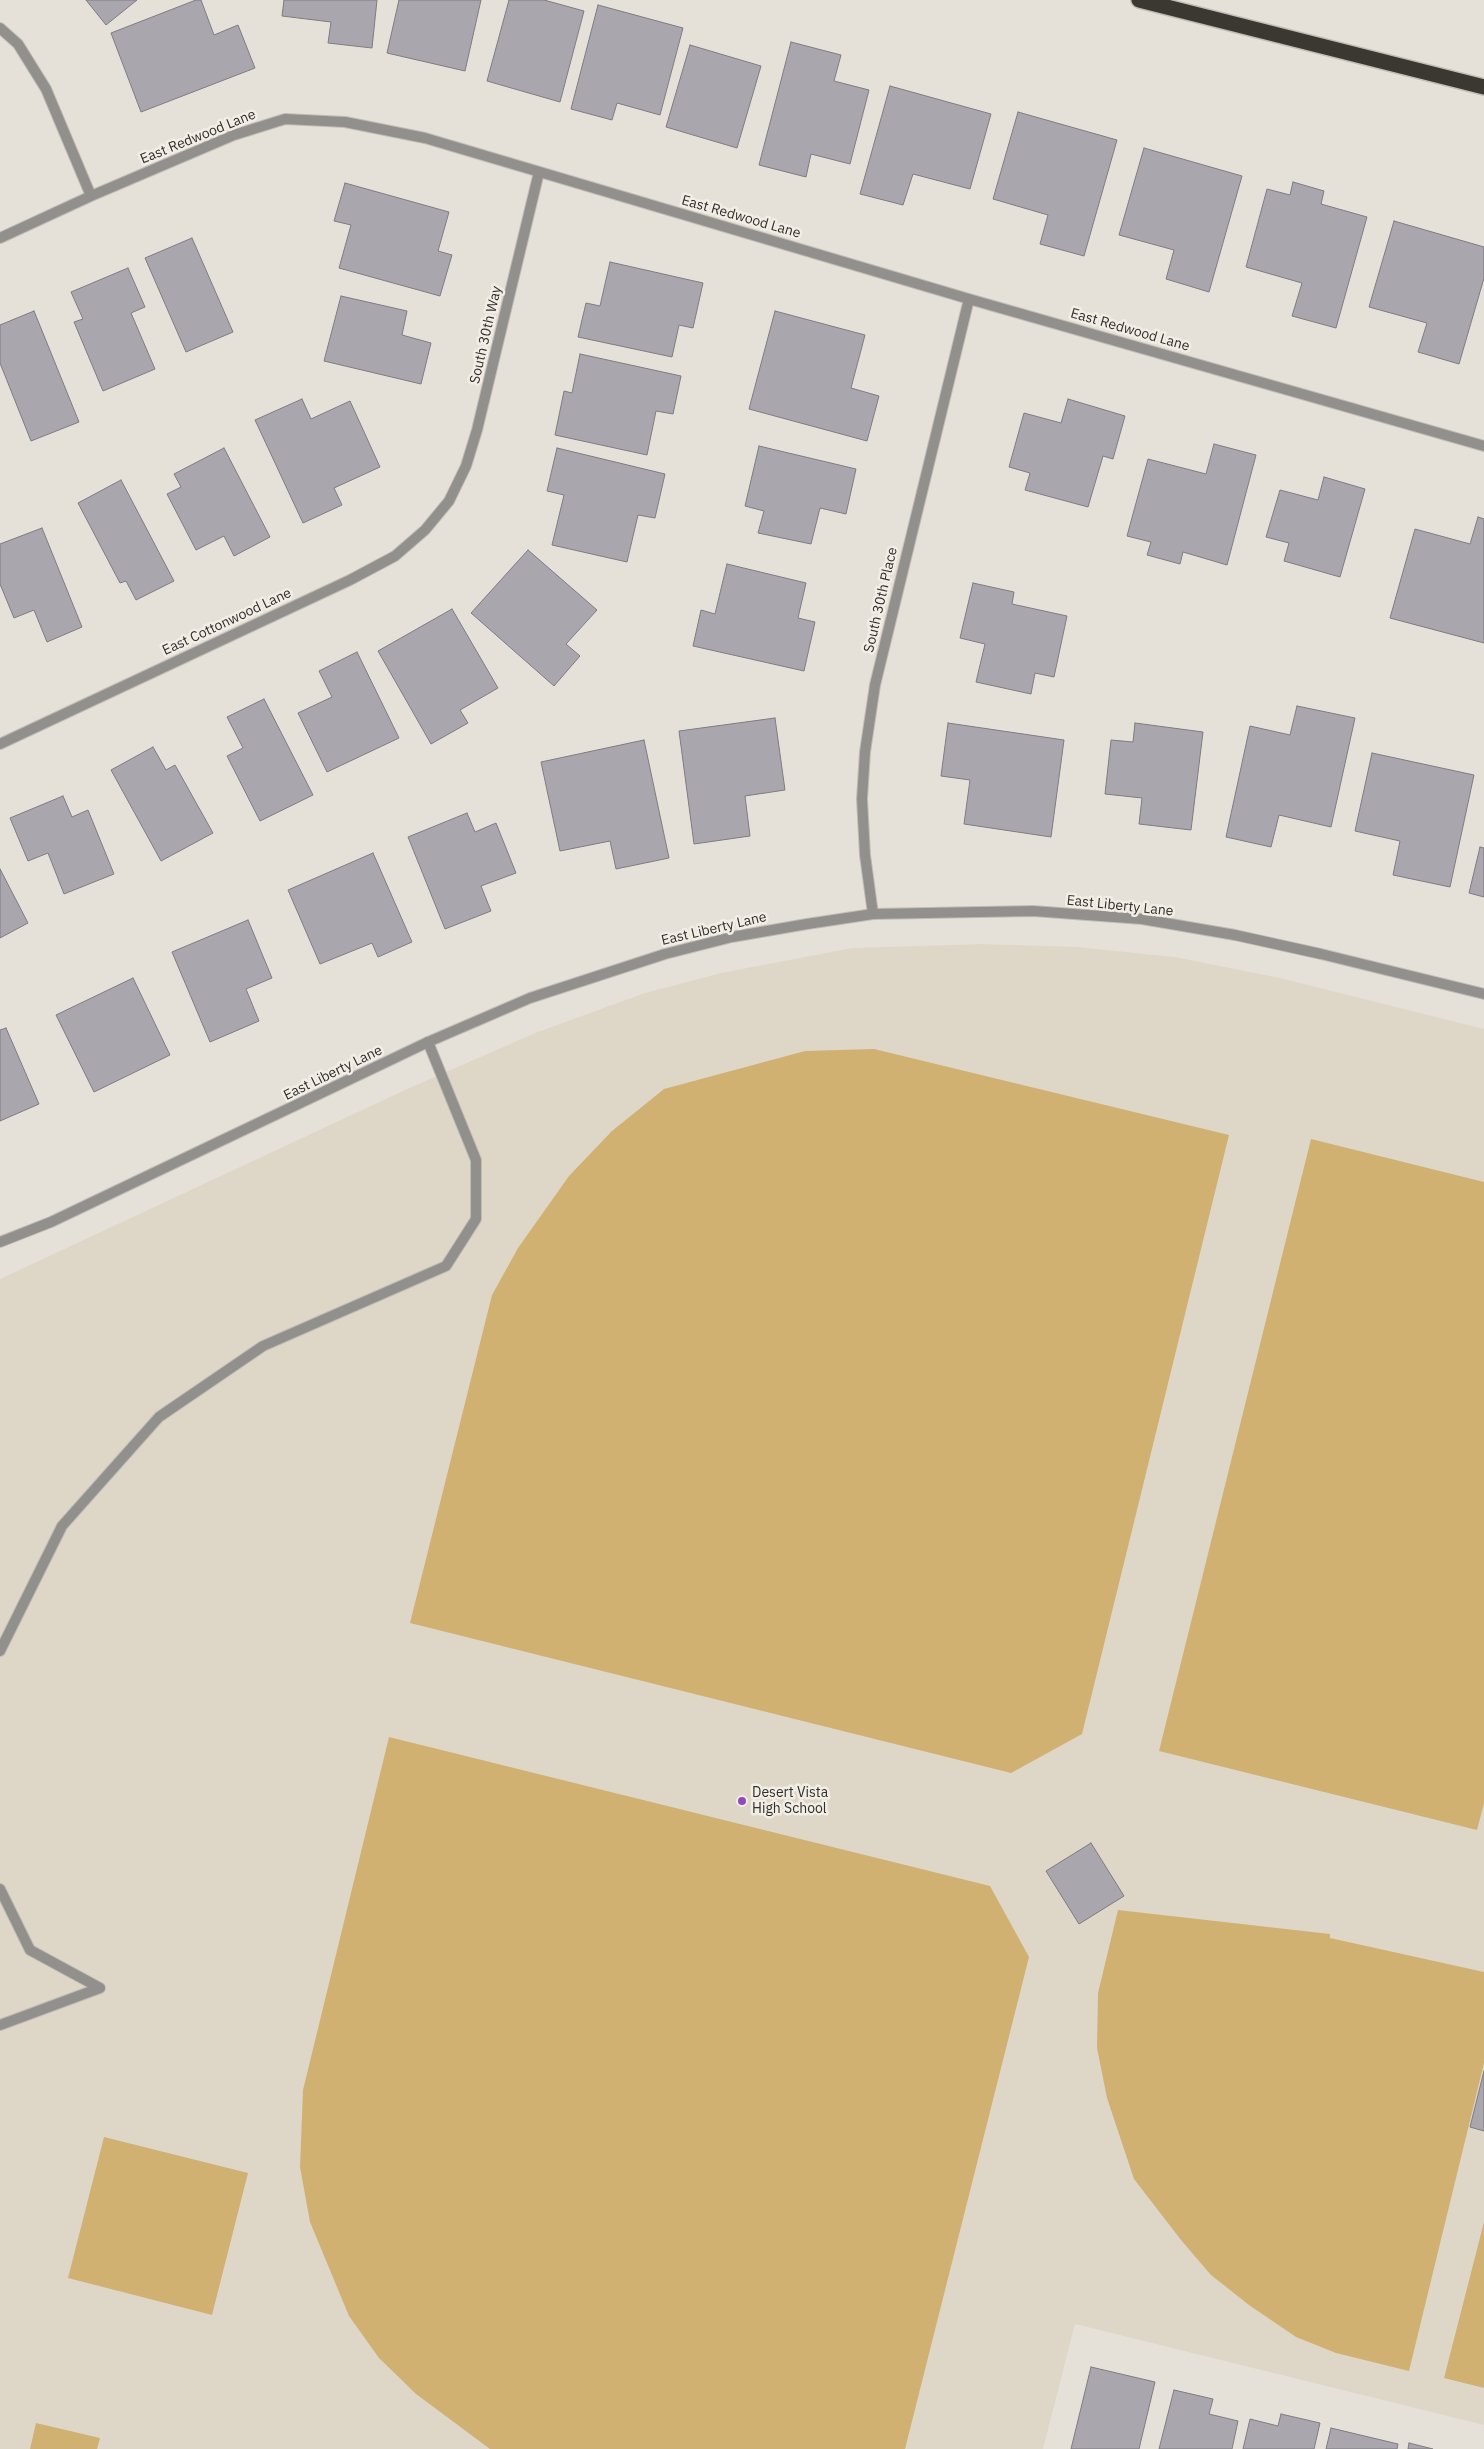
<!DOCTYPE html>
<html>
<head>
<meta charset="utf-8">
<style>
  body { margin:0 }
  canvas { display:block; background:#e5e1d9 }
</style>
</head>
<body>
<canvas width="1484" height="2449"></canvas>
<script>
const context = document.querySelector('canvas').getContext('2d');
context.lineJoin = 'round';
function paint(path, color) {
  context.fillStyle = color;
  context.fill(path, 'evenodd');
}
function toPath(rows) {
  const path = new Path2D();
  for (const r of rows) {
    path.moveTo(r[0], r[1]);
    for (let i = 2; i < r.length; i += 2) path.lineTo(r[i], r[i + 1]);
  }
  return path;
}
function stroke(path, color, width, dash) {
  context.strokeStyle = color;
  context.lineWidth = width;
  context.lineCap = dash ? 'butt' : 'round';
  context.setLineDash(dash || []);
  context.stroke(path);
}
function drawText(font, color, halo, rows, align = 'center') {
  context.font = font + ' "IBM Plex Sans",sans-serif';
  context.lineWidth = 5;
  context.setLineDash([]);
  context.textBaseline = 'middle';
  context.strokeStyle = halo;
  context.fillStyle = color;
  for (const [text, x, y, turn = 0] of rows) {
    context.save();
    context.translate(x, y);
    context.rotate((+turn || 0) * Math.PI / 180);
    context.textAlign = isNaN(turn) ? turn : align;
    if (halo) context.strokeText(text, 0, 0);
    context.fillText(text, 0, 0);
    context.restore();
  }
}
const built = toPath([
  [981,944,1077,947,1175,957,1280,978,1484,1029,1484,2425,1075,2324,1043,2449,0,2449,0,1279,405,1090,535,1033,645,993,721,973,852,948]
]);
const green = toPath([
  [874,1049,1229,1135,1082,1734,1011,1773,410,1623,492,1295,518,1248,569,1176,612,1131,664,1089,805,1051],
  [1311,1139,1484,1182,1484,1803,1477,1830,1159,1751],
  [389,1737,990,1886,1029,1957,905,2449,490,2449,416,2394,379,2358,349,2316,310,2222,300,2167,303,2090],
  [1118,1910,1330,1934,1330,1938,1484,1972,1484,2063,1409,2371,1336,2353,1296,2337,1249,2305,1211,2275,1181,2240,1134,2179,1107,2098,1097,2048,1098,1993],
  [104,2137,248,2173,212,2315,68,2278],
  [1484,2222,1484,2388,1444,2378],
  [36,2423,100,2438,97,2449,30,2449]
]);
const building = toPath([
  [86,0,137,0,106,25,86,0],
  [196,0,201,0,214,35,238,25,255,68,141,112,111,33,196,0],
  [284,0,377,0,372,48,328,43,331,22,282,16,284,0],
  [399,0,481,0,465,71,387,53,399,0],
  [509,0,544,0,584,11,560,102,487,81,509,0],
  [598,5,683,28,660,115,617,103,612,120,571,109,598,5],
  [791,42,841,55,834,81,869,90,850,164,811,154,806,177,759,165,791,42],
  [690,45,761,66,737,148,666,127,690,45],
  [890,86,991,114,970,189,913,174,903,205,860,194,890,86],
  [1018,112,1117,140,1084,256,1040,244,1048,215,993,199,1018,112],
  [1144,148,1242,176,1209,292,1166,279,1174,250,1119,235,1144,148],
  [1293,182,1324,191,1321,204,1367,217,1336,328,1292,316,1302,283,1246,267,1267,189,1290,195,1293,182],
  [345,183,449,212,438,251,452,255,440,296,339,268,351,225,334,221,345,183],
  [1394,221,1484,247,1484,278,1459,364,1418,352,1427,323,1369,307,1394,221],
  [192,238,233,332,186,352,145,258,192,238],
  [610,262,703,283,693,328,679,325,672,357,578,337,586,303,600,306,610,262],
  [128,268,145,307,131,313,155,369,103,391,74,322,83,319,71,292,128,268],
  [341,296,407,311,402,335,431,343,421,384,324,361,341,296],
  [34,311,79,422,31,441,0,363,0,325,34,311],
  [775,311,865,335,851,388,879,396,867,441,749,409,775,311],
  [580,354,681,376,673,414,656,411,647,455,555,435,564,391,572,393,580,354],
  [302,399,311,419,350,401,380,467,334,488,342,505,303,523,255,420,302,399],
  [1068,399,1125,416,1113,459,1103,456,1088,507,1025,490,1030,473,1009,467,1024,413,1061,423,1068,399],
  [1214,444,1256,455,1227,565,1183,552,1180,564,1147,555,1151,542,1127,536,1148,459,1206,474,1214,444],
  [759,446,856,469,846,514,820,508,811,544,758,533,764,511,745,506,759,446],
  [224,448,270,537,234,556,224,536,196,550,167,494,181,487,174,474,224,448],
  [557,448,665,474,655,518,638,515,627,562,552,545,564,495,547,491,557,448],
  [1324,477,1365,489,1340,577,1284,561,1289,543,1266,537,1280,490,1318,500,1324,477],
  [121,480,174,581,136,600,126,581,120,583,78,503,121,480],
  [1478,517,1484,519,1484,643,1390,618,1415,529,1470,544,1478,517],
  [42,528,82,627,47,642,34,610,14,618,0,584,0,544,42,528],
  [528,550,597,610,566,644,580,656,554,686,471,613,528,550],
  [727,564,806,583,798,618,815,622,804,671,693,646,701,610,715,614,727,564],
  [973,583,1014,592,1012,604,1067,616,1054,677,1035,673,1031,694,976,682,985,644,960,638,973,583],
  [452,609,498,688,460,710,468,723,431,744,378,651,452,609],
  [357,652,399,738,327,772,298,713,332,697,319,671,357,652],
  [264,699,313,795,260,821,227,756,243,748,227,717,264,699],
  [1297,706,1355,718,1331,827,1279,815,1271,847,1226,837,1250,726,1290,735,1297,706],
  [775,718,785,790,745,796,750,836,694,844,679,731,775,718],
  [948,723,1064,740,1051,837,964,824,970,780,941,776,948,723],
  [1135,723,1203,732,1191,830,1139,824,1142,798,1105,794,1111,740,1133,742,1135,723],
  [644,740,669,858,616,869,610,841,560,851,541,762,644,740],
  [153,747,166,770,175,765,213,833,161,861,111,770,153,747],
  [1372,753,1474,775,1450,887,1393,875,1400,841,1355,831,1372,753],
  [63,796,72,817,88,810,114,874,64,894,48,853,28,861,10,818,63,796],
  [467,813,475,832,496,823,516,873,481,886,491,911,445,929,408,837,467,813],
  [1480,847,1484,848,1484,897,1469,893,1480,847],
  [373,853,412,942,378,957,372,943,320,964,288,890,373,853],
  [0,869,28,923,0,938,0,869],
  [248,920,272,978,246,989,259,1021,210,1042,172,952,248,920],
  [133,978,170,1055,94,1092,56,1015,133,978],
  [6,1028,39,1104,0,1121,0,1030,6,1028],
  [1091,1843,1124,1896,1079,1924,1046,1871,1091,1843],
  [1484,2071,1484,2131,1470,2127,1484,2071],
  [1091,2367,1155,2382,1139,2449,1071,2449,1091,2367],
  [1174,2390,1213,2399,1209,2414,1238,2421,1232,2449,1159,2449,1174,2390],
  [1281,2414,1320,2423,1314,2449,1243,2449,1250,2419,1278,2426,1281,2414],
  [1331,2428,1398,2444,1397,2449,1326,2449,1331,2428],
  [1409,2443,1433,2449,1408,2449,1409,2443]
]);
const service = toPath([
  [0,1651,62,1526,159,1417,263,1346,446,1266,476,1219,476,1160,428,1042],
  [0,1889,30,1950,100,1988],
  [0,2025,100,1988]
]);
const minor = toPath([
  [0,28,18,44,46,89,91,196],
  [0,238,91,196,234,135,285,119,345,122,425,138,969,299,1484,446],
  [0,744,350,580,395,556,425,530,449,501,466,466,477,430,539,172],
  [873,914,865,855,862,799,865,752,875,685,969,299]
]);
const tertiary = toPath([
  [0,1242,51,1222,428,1042,530,998,665,954,732,937,807,924,873,914,1033,911,1142,919,1235,935,1321,954,1484,994]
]);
const motorway = toPath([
  [1139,0,1484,87]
]);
const markers = [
  [742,1801,5,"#9249bc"]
];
const streetNames = [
  ["East Redwood Lane",198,137,-22],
  ["East Redwood Lane",741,217,16],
  ["East Redwood Lane",1130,330,16],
  ["South 30th Way",486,335,-77],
  ["South 30th Place",881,600,-77],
  ["East Cottonwood Lane",227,622,-25],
  ["East Liberty Lane",1120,906,6],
  ["East Liberty Lane",714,929,-13],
  ["East Liberty Lane",333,1073,-26]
];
const poiNames = [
  ["Desert Vista",752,1793],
  ["High School",752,1809]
];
paint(built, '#ded7c8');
paint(green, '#d0b172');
paint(building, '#aaa6ad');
stroke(building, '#7f7b82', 1);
stroke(service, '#c1bdb6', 12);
stroke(minor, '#c1bdb6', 12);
stroke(tertiary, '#c1bdb6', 12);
stroke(motorway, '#c1bdb6', 18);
stroke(service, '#92908d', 10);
stroke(minor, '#92908d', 10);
stroke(tertiary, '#92908d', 10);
stroke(motorway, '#3b3832', 15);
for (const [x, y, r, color] of markers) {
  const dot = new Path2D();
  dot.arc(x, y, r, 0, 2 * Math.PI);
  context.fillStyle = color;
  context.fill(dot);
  stroke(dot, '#f2eee6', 2);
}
drawText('14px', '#312f2c', '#f2eee6', streetNames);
drawText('14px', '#312f2c', '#f2eee6', poiNames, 'left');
</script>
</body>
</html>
